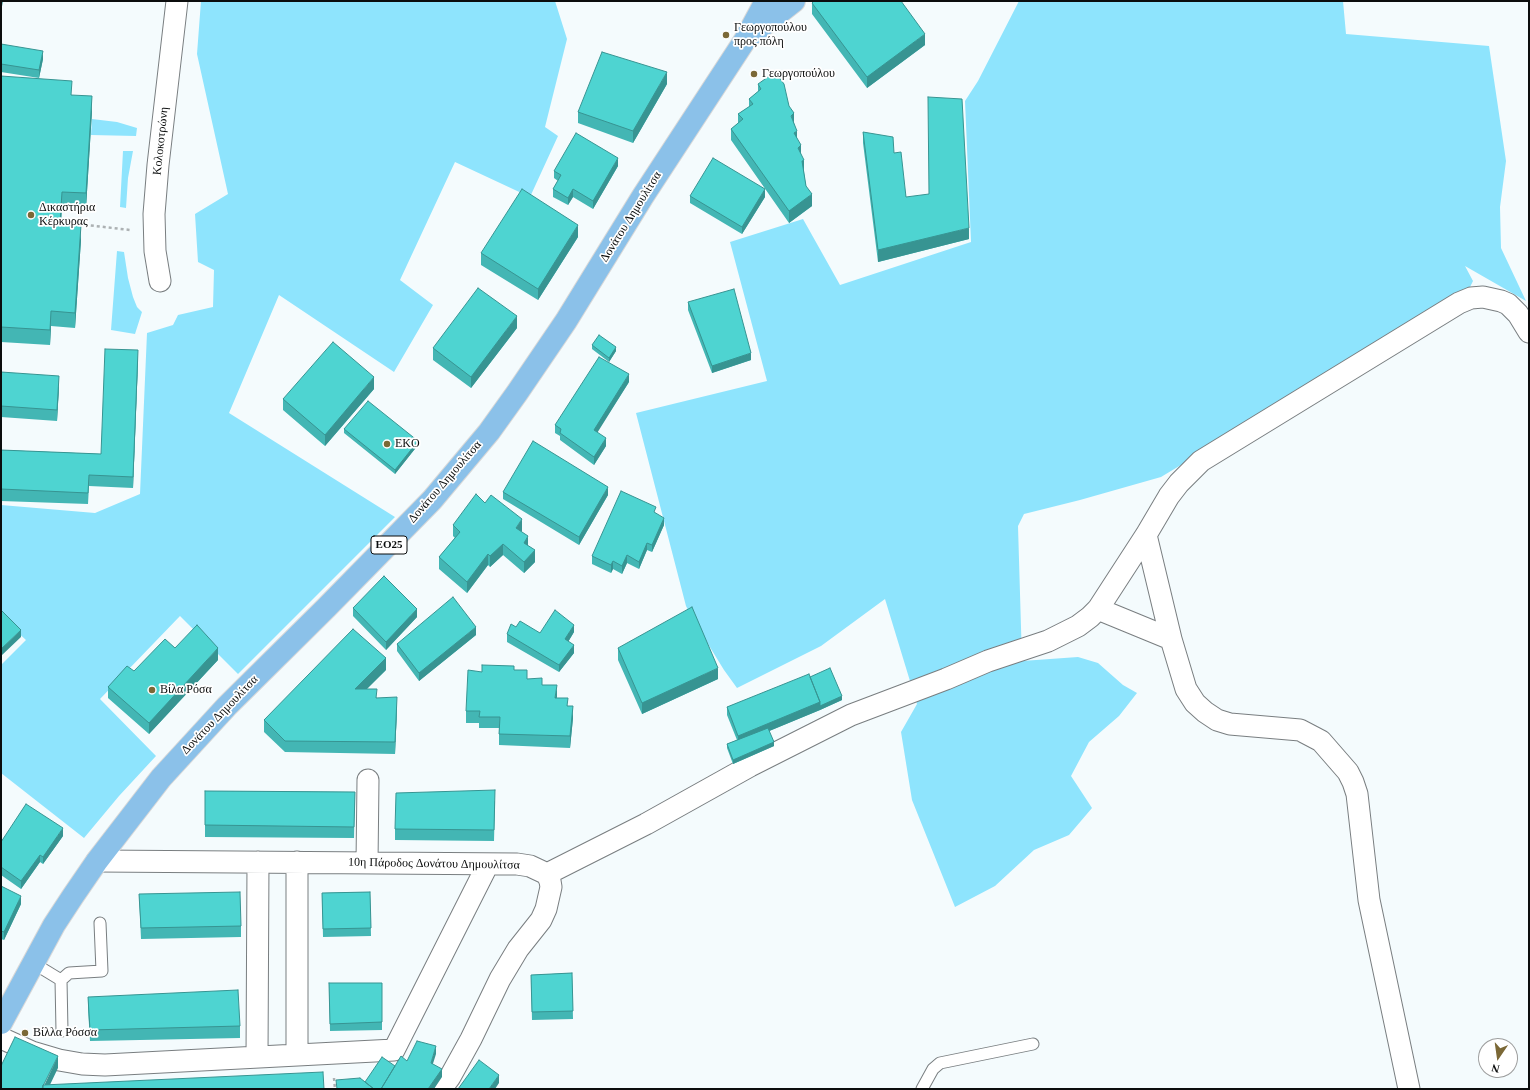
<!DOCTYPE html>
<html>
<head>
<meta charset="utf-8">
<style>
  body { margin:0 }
  #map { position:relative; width:1530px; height:1090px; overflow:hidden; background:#f4fbfd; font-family:"Times New Roman",serif }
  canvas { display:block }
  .frame { position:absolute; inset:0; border:2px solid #0b0d0d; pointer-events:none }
  .north { position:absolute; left:1478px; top:1038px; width:40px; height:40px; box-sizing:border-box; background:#fff; border:1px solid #9d9e9e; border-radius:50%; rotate:193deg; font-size:11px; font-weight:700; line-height:16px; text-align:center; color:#0b0d0d }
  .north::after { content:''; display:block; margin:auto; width:14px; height:18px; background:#7b6836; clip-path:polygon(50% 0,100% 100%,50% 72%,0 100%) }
</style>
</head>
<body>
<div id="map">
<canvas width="1530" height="1090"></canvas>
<div class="frame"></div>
<div class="north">N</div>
</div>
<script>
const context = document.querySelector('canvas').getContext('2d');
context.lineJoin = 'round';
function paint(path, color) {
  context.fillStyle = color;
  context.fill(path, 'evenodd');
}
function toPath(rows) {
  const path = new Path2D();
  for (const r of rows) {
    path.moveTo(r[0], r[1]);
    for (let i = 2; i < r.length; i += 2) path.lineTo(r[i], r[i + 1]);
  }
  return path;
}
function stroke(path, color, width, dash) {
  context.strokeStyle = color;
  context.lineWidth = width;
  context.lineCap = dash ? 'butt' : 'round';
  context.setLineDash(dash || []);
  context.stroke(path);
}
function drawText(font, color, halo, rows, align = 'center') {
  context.font = font + ' "Times New Roman",serif';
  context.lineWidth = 3.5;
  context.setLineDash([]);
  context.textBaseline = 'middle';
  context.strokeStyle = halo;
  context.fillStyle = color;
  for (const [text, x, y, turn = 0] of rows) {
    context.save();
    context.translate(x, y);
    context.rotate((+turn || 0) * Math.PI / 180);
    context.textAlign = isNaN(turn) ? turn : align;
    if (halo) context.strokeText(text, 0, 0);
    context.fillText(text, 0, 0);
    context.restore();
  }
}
const green = toPath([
  [201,1,555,1,567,39,545,127,558,136,530,197,455,162,400,280,433,305,394,372,279,295,229,413,395,517,238,674,180,616,100,699,156,756,119,796,84,838,1,773,1,665,26,640,1,617,1,505,95,513,140,494,147,333,173,325,178,315,213,307,214,270,198,262,195,214,228,194,197,54],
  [1019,1,1343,1,1346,34,1489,46,1506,161,1500,207,1501,248,1526,301,1465,266,1473,281,1466,295,1392,338,1161,477,1080,500,1024,514,1018,526,1022,661,1078,657,1098,663,1123,685,1137,693,1119,716,1089,742,1071,776,1092,808,1069,835,1034,850,995,886,955,907,912,800,901,732,917,704,885,599,821,646,737,688,724,670,692,618,686,606,636,413,767,381,730,242,803,219,840,285,971,242,965,101,978,81],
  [92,119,117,122,137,128,136,136,91,135],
  [123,151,133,151,128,178,126,208,120,207],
  [117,251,124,252,128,278,133,297,137,307,142,312,135,334,111,330]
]);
const path = toPath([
  [61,222,130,230],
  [334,1078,335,1089]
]);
const service = toPath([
  [33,963,61,980,62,1031],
  [61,980,69,973,102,971,100,923],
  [922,1089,933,1069,940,1063,1033,1044]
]);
const minor = toPath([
  [160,281,155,251,154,214,158,165,177,1],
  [1146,535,1171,639],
  [1098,609,1171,639,1186,689,1195,703,1205,712,1217,720,1230,724,1300,730,1321,741,1348,772,1353,782,1357,794,1369,900,1409,1089],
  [97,861,517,864,530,866,547,874,550,881,551,887,546,909,541,920,518,949,500,979,471,1039,450,1077,441,1089],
  [297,862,297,1054],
  [367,863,368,780],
  [547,874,646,824,750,766,851,715,946,679,988,661,1048,641,1078,626,1090,617,1098,609,1146,535,1169,496,1179,483,1201,461,1459,303,1471,298,1483,297,1501,301,1508,304,1518,314,1529,332],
  [1,1038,32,1052,59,1060,82,1064,105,1065,394,1050,488,864],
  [257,1057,258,862]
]);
const primary = toPath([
  [752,34,794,1],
  [1,1023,54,925,73,896,97,861,161,778,227,706,326,608,432,500,489,432,517,393,566,321,643,196,745,40,766,1]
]);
const wall = toPath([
  [812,3,925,45,867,88,812,14],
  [1,44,43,59,39,78,1,72],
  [1,76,72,95,92,111,86,208,62,206,61,224,81,240,75,328,51,326,50,345,1,342],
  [667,84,633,143,578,123,578,112],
  [758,84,794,123,797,138,801,154,804,171,804,172,806,186,812,206,789,223,731,140,731,129,738,123,738,114,749,107,749,99,758,92],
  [863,132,894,153,906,197,969,239,878,262,863,143],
  [618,166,593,209,573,197,568,205,553,197,553,189,558,181,554,178,554,171],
  [690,196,765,197,742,234,690,203],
  [578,237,538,300,481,265,481,253],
  [688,302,751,360,712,373,688,310],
  [517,328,471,388,433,360,433,348],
  [592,345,616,351,609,362,592,349],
  [138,361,133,488,89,486,88,504,1,501,1,450,101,454],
  [1,372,59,387,57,421,1,417],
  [629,382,597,432,606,446,594,465,560,440,560,436,555,433,555,425],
  [374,389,325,446,283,410,283,399],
  [344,429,418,445,395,474,344,433],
  [503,492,608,495,579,545,503,499],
  [485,503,522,531,521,531,535,562,524,573,503,555,490,567,488,565,467,593,439,569,439,557,455,538,453,536,453,525],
  [656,513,664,525,652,552,647,550,639,569,627,563,622,574,613,569,611,573,592,564,592,556],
  [353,608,417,617,386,650,353,616],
  [516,627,540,633,574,632,568,642,574,653,559,672,507,642,507,634],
  [476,635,419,681,397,651,397,644],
  [618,648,718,679,642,714,618,660],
  [218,660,149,734,108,698,108,687,134,671],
  [386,670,366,689,377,698,397,709,395,754,285,752,264,732,264,720],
  [514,670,527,679,542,685,557,698,568,706,573,718,570,748,499,745,499,728,479,728,479,723,466,723,466,711],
  [810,677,842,700,820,710,769,731,774,746,733,764,727,748,727,744,737,740,727,715,727,707],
  [205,791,355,792,354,838,205,837],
  [495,801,494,841,395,840,395,829],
  [63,836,43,864,40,862,21,889,1,875,1,842],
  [1,886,21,904,4,940,1,939],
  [370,892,371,936,323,937,322,893],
  [139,894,241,926,241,937,141,939],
  [572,973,573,1019,532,1020,531,975],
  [329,983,382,983,382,1030,330,1031],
  [88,997,240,1026,240,1038,90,1041,88,1009]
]);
const shadedWall = toPath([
  [1,1,3,1,1,12],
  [925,34,925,45,867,88,867,77],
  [43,51,43,59,39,78,39,70],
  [667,72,667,84,633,143,633,131],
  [92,96,92,111,86,208,86,193],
  [794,113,794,124,791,116],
  [797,131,797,142,794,133],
  [801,145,801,157,798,148],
  [618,158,618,166,593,209,593,201],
  [804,160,804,171,802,173,802,161],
  [573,189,573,197,568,205,568,198],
  [765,189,765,197,742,234,742,227],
  [62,192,62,206,60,238,60,223],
  [812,194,812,206,789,223,789,211],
  [81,225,81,240,75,328,75,313],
  [578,225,578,237,538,300,538,289],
  [969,228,969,239,878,262,878,250],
  [51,311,51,326,50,345,50,330],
  [517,316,517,328,471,388,471,377],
  [616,347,616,351,609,362,609,358],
  [138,350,138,361,133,488,133,477],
  [751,353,751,360,712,373,712,366],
  [629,374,629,382,594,438,594,430],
  [59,376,59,387,57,421,57,410],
  [374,377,374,389,325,446,325,435],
  [606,438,606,446,594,465,594,457],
  [418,441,418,445,395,474,395,470],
  [608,487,608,495,579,545,579,537],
  [664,518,664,525,652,552,652,545],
  [522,519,522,531,516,539,516,528],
  [528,536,528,547,524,543],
  [647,543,647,550,639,569,639,562],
  [503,544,503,555,490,567,490,556],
  [535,550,535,562,524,573,524,562],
  [488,554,488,565,467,593,467,582],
  [627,555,627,563,622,574,622,566],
  [613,561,613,569,611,573,611,565],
  [417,609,417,617,386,650,386,642],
  [574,625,574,632,565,647,565,639],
  [476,627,476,635,419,681,419,673],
  [21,630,21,637,1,656,1,649],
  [574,645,574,653,559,672,559,665],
  [218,648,218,660,149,734,149,723],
  [386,658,386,670,355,701,355,689],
  [718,668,718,679,642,714,642,703],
  [557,685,557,697,555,709,555,698],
  [842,696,842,700,820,710,738,744,738,736,820,702],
  [397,697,397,709,395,754,395,742],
  [573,706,573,718,570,748,570,736],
  [774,742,774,746,733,764,733,760],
  [63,828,63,836,43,864,43,857],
  [40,855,40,862,21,889,21,881],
  [21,896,21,904,4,940,4,932],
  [436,1046,436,1054,431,1070,431,1063],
  [58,1056,58,1068,48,1089,43,1088],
  [442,1069,442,1077,434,1089,428,1089],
  [499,1075,499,1083,495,1089,489,1089]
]);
const building = toPath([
  [814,1,901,1,925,34,867,77,812,3,814,1],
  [1,44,43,51,39,70,1,64,1,44],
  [602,52,667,72,633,131,578,112,602,52],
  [775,72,784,84,789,106,794,113,791,116,797,131,794,133,801,145,798,148,804,160,802,161,806,186,812,194,789,211,731,129,743,119,738,114,753,104,749,99,761,89,758,84,775,72],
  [1,76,72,81,71,95,92,96,86,193,62,192,60,223,81,225,75,313,51,311,50,330,1,327,1,76],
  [928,97,962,99,969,228,878,250,863,132,893,137,894,153,901,152,906,197,929,194,928,97],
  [576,133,618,158,593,201,573,189,568,198,553,189,561,175,554,171,576,133],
  [713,158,765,189,742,227,690,196,713,158],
  [522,189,578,225,538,289,481,253,522,189],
  [478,288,517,316,471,377,433,348,478,288],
  [734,289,751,353,712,366,688,302,734,289],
  [599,335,616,347,609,358,592,345,599,335],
  [333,342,374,377,325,435,283,399,333,342],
  [105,349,138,350,133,477,89,475,88,493,1,489,1,450,101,454,105,349],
  [599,357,629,374,594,430,606,438,594,457,560,433,561,429,555,425,599,357],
  [1,372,59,376,57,410,1,406,1,372],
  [368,401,418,441,395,470,344,429,368,401],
  [533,441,608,487,579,537,503,492,533,441],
  [621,491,656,507,654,512,664,518,652,545,647,543,639,562,627,555,622,566,613,561,611,565,592,556,621,491],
  [476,494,485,503,491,495,522,519,516,528,528,536,524,543,535,550,524,562,503,544,490,556,488,554,467,582,439,557,460,532,453,525,476,494],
  [384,576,417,609,386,642,353,608,384,576],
  [453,597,476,627,419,673,397,644,453,597],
  [692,607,718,668,642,703,618,648,692,607],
  [1,610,21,630,1,649,1,610],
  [555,610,574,625,565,639,574,645,559,665,507,634,511,624,516,627,520,621,540,633,555,610],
  [197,625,218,648,149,723,108,687,127,666,134,671,165,639,175,648,197,625],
  [353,629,386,658,355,689,377,689,376,698,397,697,395,742,285,741,264,720,353,629],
  [482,665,514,666,514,670,527,670,527,679,542,678,542,685,557,685,555,698,568,698,567,706,573,706,570,736,499,734,500,717,479,717,480,711,466,711,468,670,482,672,482,665],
  [830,668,842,696,820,706,820,702,810,677,830,668],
  [809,674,820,702,738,736,727,707,809,674],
  [768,728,774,742,733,760,727,744,768,728],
  [495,790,494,830,395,829,396,793,495,790],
  [205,791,355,792,354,827,205,825,205,791],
  [26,804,63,828,43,857,40,855,21,881,1,867,1,842,26,804],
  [1,886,21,896,4,932,1,931,1,886],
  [240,892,241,926,141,928,139,894,240,892],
  [370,892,371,928,323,929,322,893,370,892],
  [572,973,573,1011,532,1012,531,975,572,973],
  [329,983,382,983,382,1022,330,1024,329,983],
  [238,990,240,1026,90,1030,88,997,238,990],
  [15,1037,58,1056,44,1084,43,1085,42,1089,1,1089,1,1066,15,1037],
  [417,1041,436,1046,431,1063,442,1069,428,1089,381,1089,401,1056,407,1061,417,1041],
  [382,1057,395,1066,381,1089,374,1089,365,1082,382,1057],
  [479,1060,499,1075,489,1089,458,1089,479,1060],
  [323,1072,324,1089,43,1089,43,1085,323,1072],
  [360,1078,374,1089,337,1089,336,1080,360,1078]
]);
const markers = [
  [726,35,4,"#7b6836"],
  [754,74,4,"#7b6836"],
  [31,215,4,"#7b6836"],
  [387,444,4,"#7b6836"],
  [152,690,4,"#7b6836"],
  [25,1033,4,"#7b6836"]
];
const shields = [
  [389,545,36]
];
const shieldNames = [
  ["ΕΟ25",389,545]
];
const poiNames = [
  ["Γεωργοπούλου",734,28],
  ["προς πόλη",734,42],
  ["Γεωργοπούλου",762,74],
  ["Δικαστήρια",39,208],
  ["Κέρκυρας",39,222],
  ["EKO",395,444],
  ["Βίλα Ρόσα",160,690],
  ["Βίλλα Ρόσσα",33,1033]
];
const streetNames = [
  ["Κολοκοτρώνη",161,141,-84],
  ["Δονάτου Δημουλίτσα",631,217,-58],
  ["Δονάτου Δημουλίτσα",445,482,-49],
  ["Δονάτου Δημουλίτσα",220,715,-46],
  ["10η Πάροδος Δονάτου Δημουλίτσα",434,864,1]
];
paint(green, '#8ee4fd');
stroke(service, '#797e80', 13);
stroke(minor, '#797e80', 23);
stroke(primary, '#d8d8d8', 24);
stroke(path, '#acb1b3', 2.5, [3, 3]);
stroke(service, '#fff', 11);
stroke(minor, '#fff', 21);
stroke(primary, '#8bc1e9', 22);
paint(wall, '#43b6b4');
paint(shadedWall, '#379492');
paint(building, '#4ed4d1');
stroke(building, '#379492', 1);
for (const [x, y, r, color] of markers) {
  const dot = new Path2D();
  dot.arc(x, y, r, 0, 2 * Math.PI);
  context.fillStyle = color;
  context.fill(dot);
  stroke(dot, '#fff', 1.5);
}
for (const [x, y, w] of shields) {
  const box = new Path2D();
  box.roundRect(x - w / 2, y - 9, w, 18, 3);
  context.fillStyle = '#fff';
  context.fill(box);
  stroke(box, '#0b0d0d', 1);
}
drawText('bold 11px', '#0b0d0d', null, shieldNames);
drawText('12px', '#0b0d0d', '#fff', poiNames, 'left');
drawText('12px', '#0b0d0d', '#fff', streetNames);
</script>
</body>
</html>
